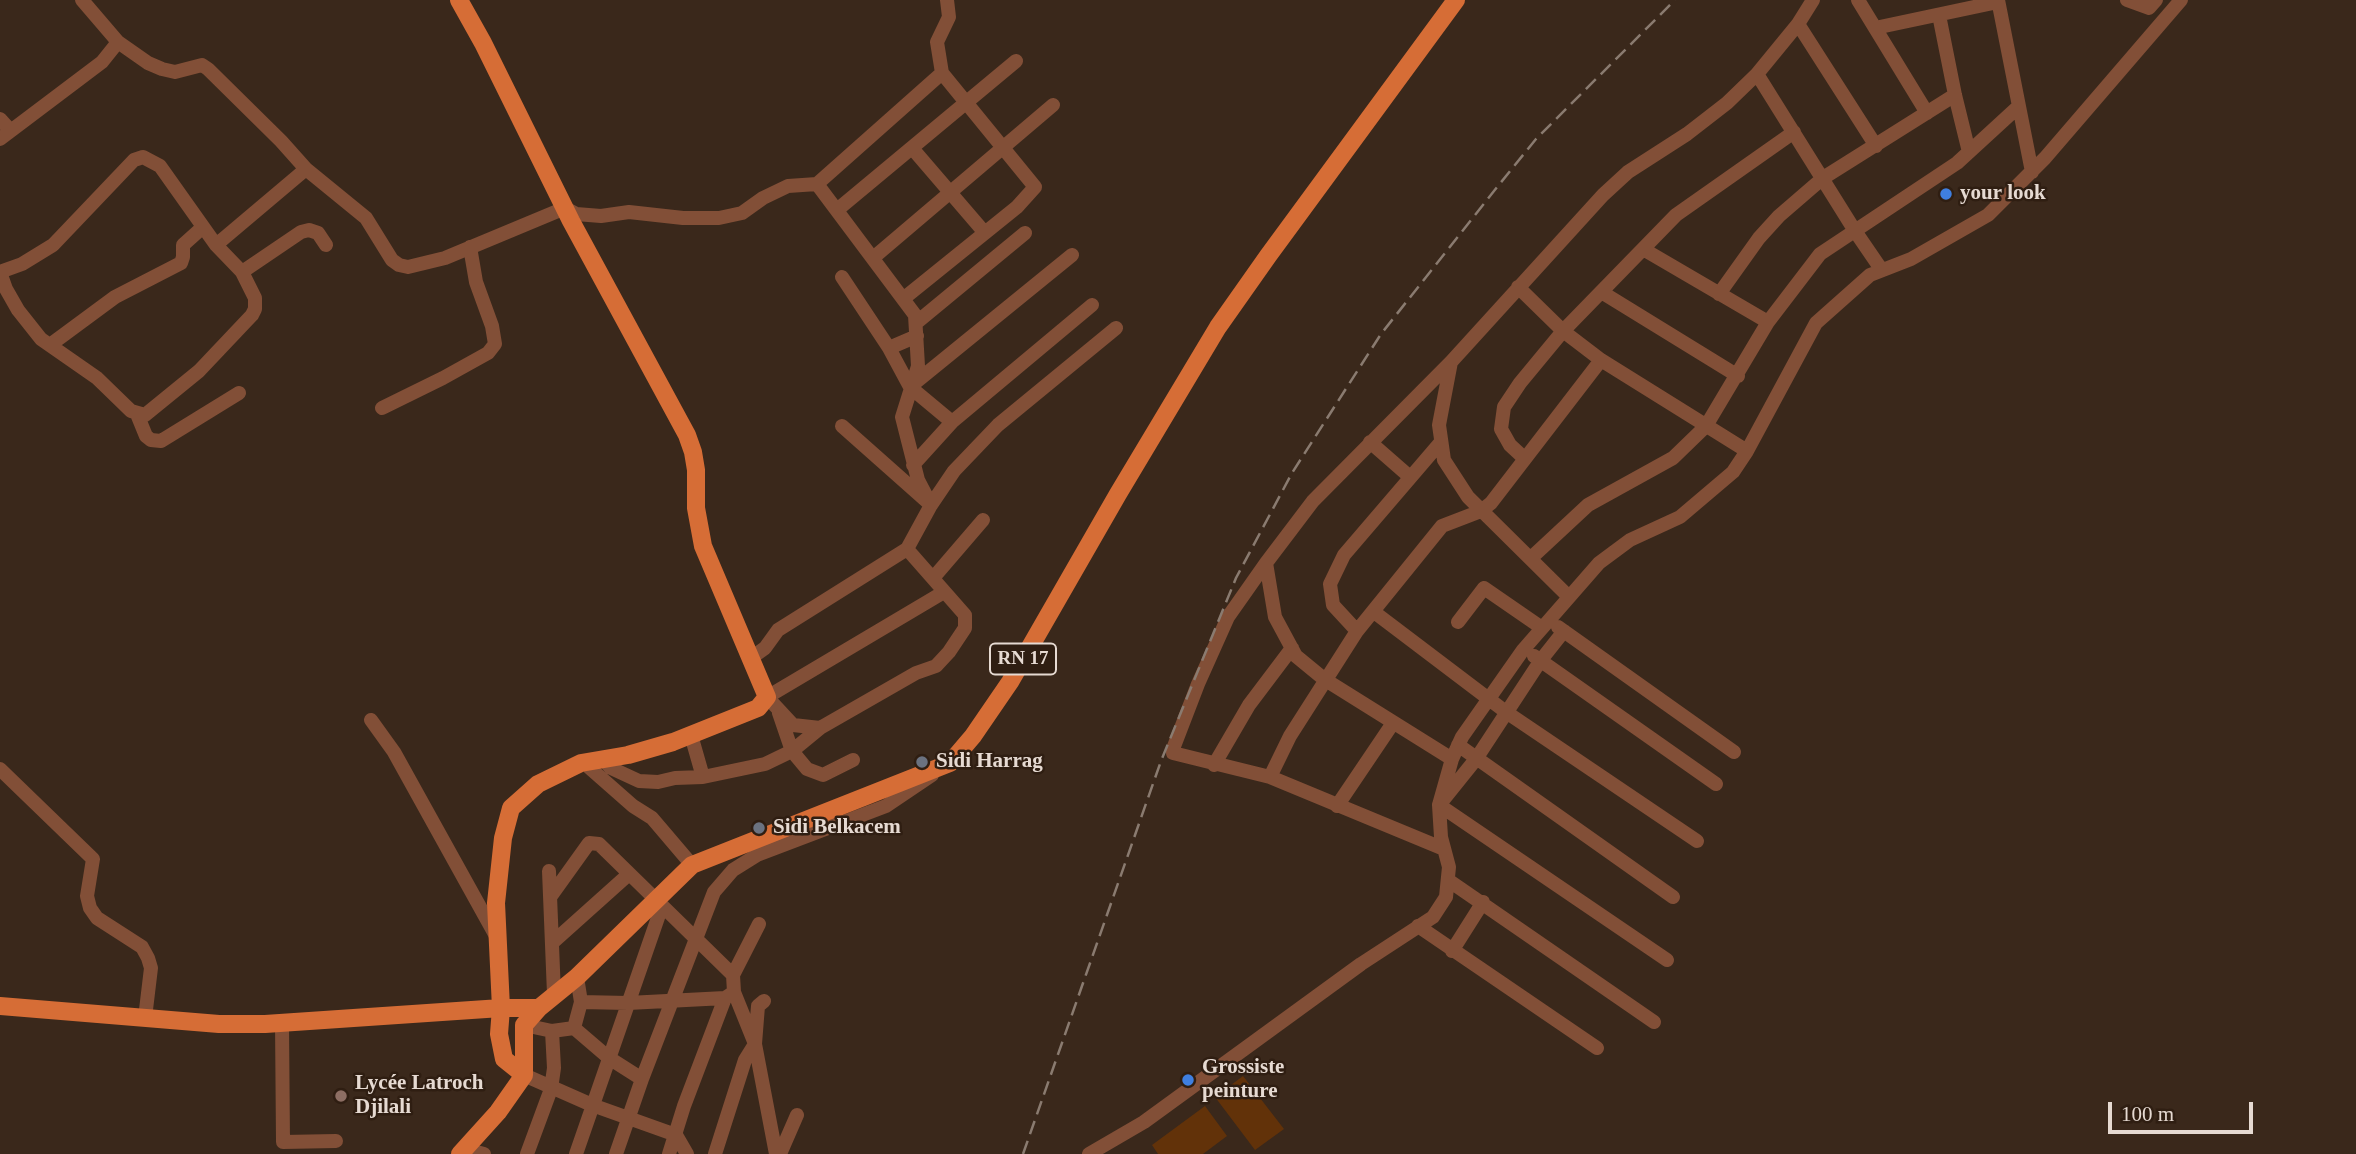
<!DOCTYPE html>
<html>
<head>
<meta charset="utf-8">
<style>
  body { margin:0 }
  #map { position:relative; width:2356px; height:1154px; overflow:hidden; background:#3a281b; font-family:"Times New Roman",serif }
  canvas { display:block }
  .scale { position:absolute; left:2108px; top:1102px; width:145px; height:32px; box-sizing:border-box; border:4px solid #e6dad2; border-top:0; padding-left:9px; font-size:21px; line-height:24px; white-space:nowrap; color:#e6dad2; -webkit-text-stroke:5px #2f1e12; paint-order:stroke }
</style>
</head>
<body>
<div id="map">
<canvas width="2356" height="1154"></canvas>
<div class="scale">100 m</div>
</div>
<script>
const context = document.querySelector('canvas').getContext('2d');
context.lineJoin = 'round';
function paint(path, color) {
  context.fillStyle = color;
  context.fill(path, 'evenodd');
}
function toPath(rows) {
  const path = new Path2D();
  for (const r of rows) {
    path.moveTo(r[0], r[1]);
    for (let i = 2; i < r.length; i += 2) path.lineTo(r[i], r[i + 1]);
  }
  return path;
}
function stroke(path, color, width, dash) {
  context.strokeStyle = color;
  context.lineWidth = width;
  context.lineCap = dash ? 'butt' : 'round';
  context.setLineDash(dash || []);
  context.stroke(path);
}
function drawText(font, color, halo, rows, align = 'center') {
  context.font = font + ' "Times New Roman",serif';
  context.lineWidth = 5;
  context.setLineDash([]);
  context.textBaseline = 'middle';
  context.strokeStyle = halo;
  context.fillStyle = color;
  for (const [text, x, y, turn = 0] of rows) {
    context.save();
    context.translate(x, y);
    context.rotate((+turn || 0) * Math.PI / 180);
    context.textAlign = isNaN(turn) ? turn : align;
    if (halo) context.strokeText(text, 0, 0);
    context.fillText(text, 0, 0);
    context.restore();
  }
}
const green = toPath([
  [1243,1076,1284,1129,1255,1150,1215,1097],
  [1205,1106,1227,1136,1203,1154,1158,1154,1152,1145]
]);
const minor = toPath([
  [1858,0,1927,113],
  [1998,0,2032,172],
  [2127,0,2149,8,2156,0],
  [1939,15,1955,95,1969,152],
  [1798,24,1876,146],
  [1875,28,1998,2],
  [118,42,148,63,162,69,175,72,202,65,208,69,281,141,306,169],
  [1757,74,1855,231,1881,269],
  [0,119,10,130],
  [0,139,102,62,118,42,82,0],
  [912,148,985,233],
  [837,210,1016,61],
  [216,245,306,169,366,218,392,260,399,265,408,267,445,258,565,208,576,214,601,216,629,212,683,218,719,218,742,213,763,198,788,186,817,184],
  [1643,249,1768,322],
  [873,258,1053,105],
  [0,272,6,289,18,310,41,339,97,378,131,411,145,415,199,371,252,315,255,309,255,298,242,272,301,232,309,230,318,233,326,245],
  [0,272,22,264,53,245,134,160,143,157,160,166,216,245,242,272],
  [842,277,889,348,910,387,952,422],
  [1518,287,1563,331,1601,360,1747,451],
  [1603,293,1738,376],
  [1719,294,1759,238,1779,216,1823,178,1955,95],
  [903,299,1017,207,1035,187,942,73,937,42,949,17,947,0],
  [916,323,1025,233],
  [50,345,115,297,181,263,183,257,183,245,203,227],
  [889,348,917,336],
  [1451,362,1439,425,1444,460,1468,497,1568,596],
  [911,386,1072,255],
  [382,408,443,378,488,353,495,344,492,326,476,282,470,247],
  [137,414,146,436,151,440,161,441,239,393],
  [842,426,931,505,918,480,902,417,918,366,915,315,817,184,942,73],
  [1370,442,1410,477],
  [1524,458,1510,445,1501,429,1504,407,1520,383,1563,331,1676,215,1794,132],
  [913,465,952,422,1092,305],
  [1531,558,1588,505,1673,458,1706,426,1768,322,1820,254,1957,163,2018,107],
  [1266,563,1228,617,1198,684,1173,749,1173,753,1270,777,1444,849],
  [934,577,983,520],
  [1374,612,1506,712,1697,841],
  [1458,622,1484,588,1542,628],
  [1558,627,1734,752],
  [1357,631,1333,605,1330,584,1344,555,1440,443],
  [1564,631,1541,660,1476,759,1439,805,1667,960],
  [1534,656,1716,784],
  [751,658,765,648,778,630,907,549,931,505,954,471,998,425,1116,328],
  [779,713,792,751,807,769,823,775,853,760],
  [371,720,394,752,496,936],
  [820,728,793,725,767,697,944,592],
  [691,735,703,777,765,764,792,751,820,728,916,673,936,666,949,652,965,628,965,615,907,549],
  [1458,745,1673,897],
  [603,759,611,768,639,781,658,782,675,778,703,777],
  [1452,759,1324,679,1296,656,1275,617,1266,563,1313,501,1451,362,1603,195,1628,172,1687,134,1727,103,1757,74,1798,24,1813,0],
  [583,762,633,806,652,818,692,865],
  [1214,765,1249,705,1292,648],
  [0,769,93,859,87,896,90,908,97,918,142,947,148,958,151,968,145,1018],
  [1270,777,1290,736,1357,631,1442,526,1481,511,1491,503,1601,360],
  [1337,806,1393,723],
  [549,871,554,994],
  [1448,880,1654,1022],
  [551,896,589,843,599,844,733,975],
  [1418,926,1597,1048],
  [552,943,629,874],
  [1452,951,1483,902],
  [734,992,755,1044,776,1154],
  [581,1002,628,1003,725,998],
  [282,1023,283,1142,336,1141],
  [524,1025,552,1031,574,1028,581,1002,577,977],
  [574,1028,609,1058,642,1079],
  [524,1075,592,1105,676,1135,687,1154],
  [465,1149,484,1154],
  [527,1154,551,1089,554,1068,552,1031],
  [576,1154,662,906],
  [616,1154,642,1079,714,892,733,870,757,855,886,806,932,775],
  [669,1154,684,1106,725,998,734,992,733,975,759,924],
  [715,1154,745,1060,755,1044,758,1006,764,1001],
  [780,1154,797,1115],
  [1089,1154,1144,1122,1361,964,1433,917,1446,897,1449,867,1441,837,1439,805,1452,759,1462,737,1523,650,1599,563,1630,540,1680,517,1733,472,1747,451,1816,323,1870,275,1911,259,1988,215,2045,158,2181,0]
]);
const major = toPath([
  [459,0,483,43,571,221,687,435,693,452,696,470,696,508,703,546,767,697,758,708,673,742,628,755,581,763,538,784,511,808,503,838,496,903,501,1008,499,1034,504,1059,524,1075],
  [0,1006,219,1024,265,1024,501,1008,539,1008],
  [460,1154,498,1112,524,1075,524,1025,539,1008,577,977,692,865,950,763,973,736,1010,682,1118,494,1218,327,1268,256,1456,0]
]);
const rail = toPath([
  [1023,1154,1161,761,1236,578,1292,473,1381,334,1498,186,1536,139,1675,0]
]);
const markers = [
  [1946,194,7,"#3f7fe0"],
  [922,762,7,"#6b7280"],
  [759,828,7,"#6b7280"],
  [1188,1080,7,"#3f7fe0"],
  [341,1096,7,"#8d6e63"]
];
const shields = [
  [1023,659,66]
];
const shieldNames = [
  ["RN 17",1023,659]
];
const poiNames = [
  ["your look",1960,194],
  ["Sidi Harrag",936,762],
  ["Sidi Belkacem",773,828],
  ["Grossiste",1202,1068],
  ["peinture",1202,1092],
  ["Lycée Latroch",355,1084],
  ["Djilali",355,1108]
];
paint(green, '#623209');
stroke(minor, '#824f37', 14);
stroke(major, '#d66d36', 18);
stroke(rail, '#8a7b70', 2.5, [14, 7]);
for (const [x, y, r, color] of markers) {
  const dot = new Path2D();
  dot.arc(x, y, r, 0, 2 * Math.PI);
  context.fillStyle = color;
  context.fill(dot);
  stroke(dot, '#2f1e12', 2.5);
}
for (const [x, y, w] of shields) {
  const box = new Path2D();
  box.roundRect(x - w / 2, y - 15.5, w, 31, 5);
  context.fillStyle = '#2f1e12';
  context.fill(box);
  stroke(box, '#e6dad2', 2);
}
drawText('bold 19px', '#e6dad2', null, shieldNames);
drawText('bold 21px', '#e6dad2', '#2f1e12', poiNames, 'left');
</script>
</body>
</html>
